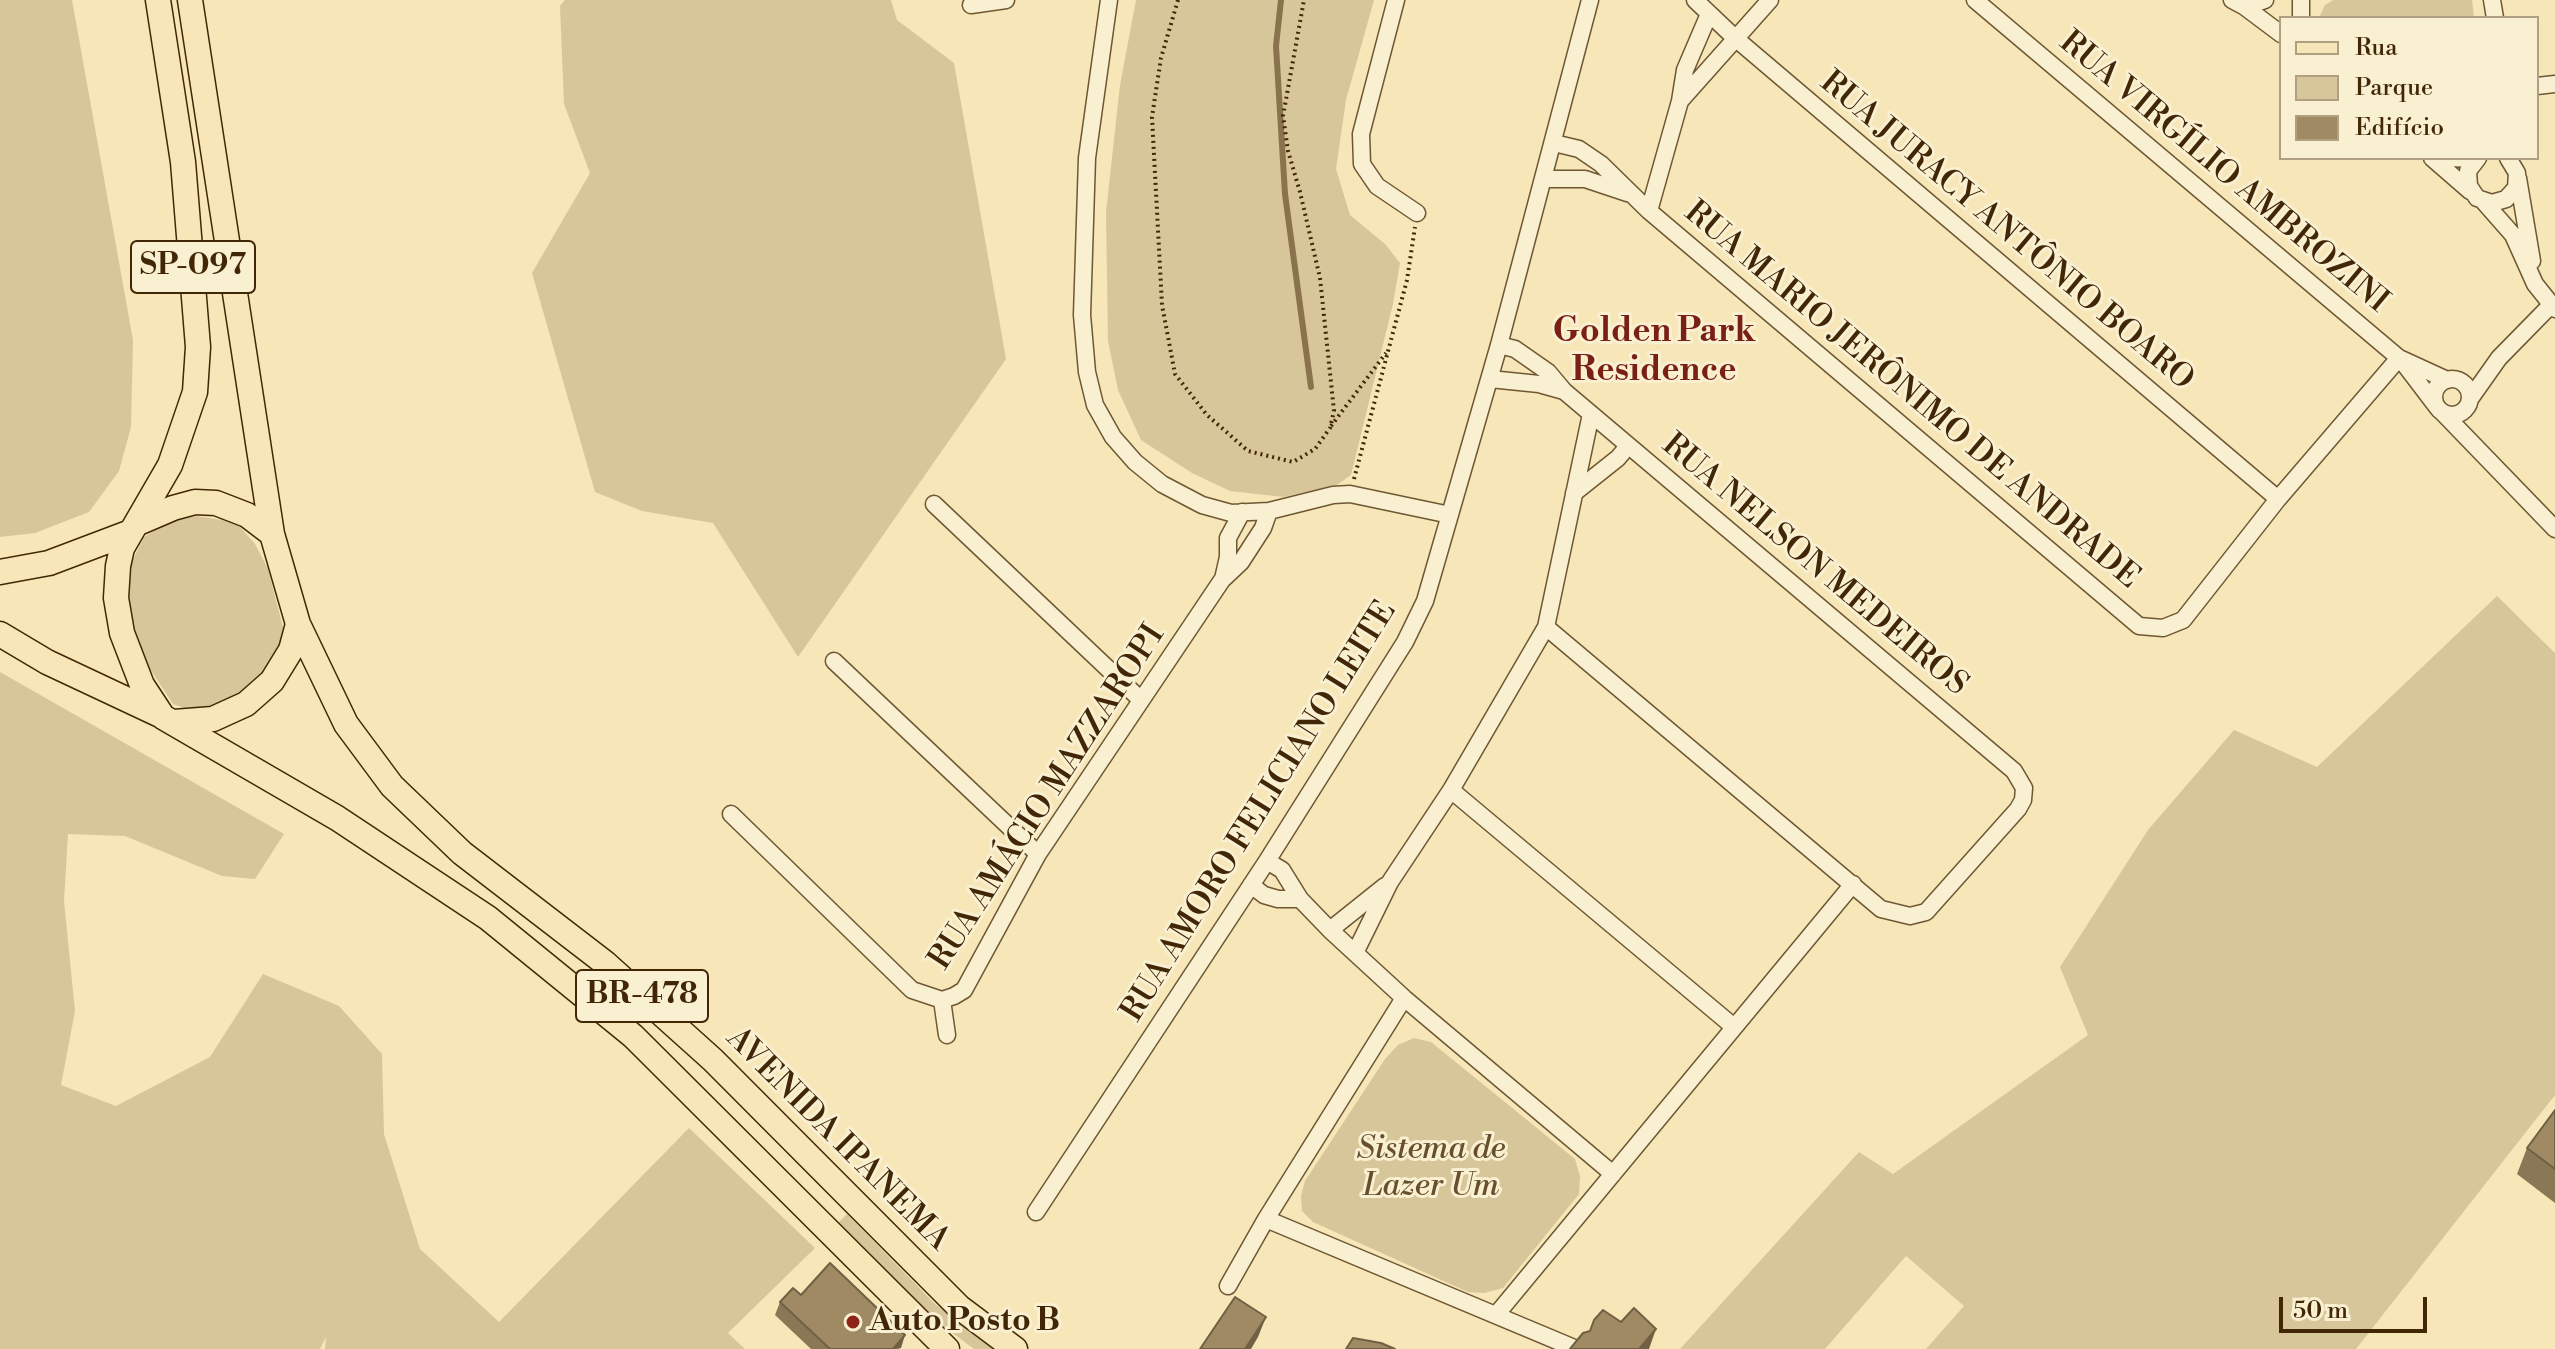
<!DOCTYPE html>
<html>
<head>
<meta charset="utf-8">
<style>
  body { margin:0 }
  #map { position:relative; width:2555px; height:1349px; overflow:hidden; background:#f6e6b8; font-family:"Libre Bodoni",serif }
  canvas { display:block }
  .legend { position:absolute; left:2279px; top:16px; width:260px; height:144px; box-sizing:border-box; background:#f9efd1; border:2px solid #b09f80; margin:0; padding:10px 14px; list-style:none; font-size:24px; color:#422707 }
  .legend li { display:flex; align-items:center; gap:16px; height:40px }
  .legend b { width:40px; border:2px solid #b09f80 }
  .scale { position:absolute; left:2279px; top:1297px; width:148px; height:36px; box-sizing:border-box; border:4px solid #422707; border-top:0; padding-left:10px; font-size:24px; line-height:28px; white-space:nowrap; color:#422707; -webkit-text-stroke:6px #f9efd1; paint-order:stroke }
</style>
</head>
<body>
<div id="map">
<canvas width="2555" height="1349"></canvas>
<ul class="legend">
<li><b style="height:10px;background:#f6e6b8"></b>Rua</li>
<li><b style="height:22px;background:#d7c69a"></b>Parque</li>
<li><b style="height:22px;background:#a08a63"></b>Edifício</li>
</ul>
<div class="scale">50 m</div>
</div>
<script>
const context = document.querySelector('canvas').getContext('2d');
context.lineJoin = 'round';
function paint(path, color) {
  context.fillStyle = color;
  context.fill(path, 'evenodd');
}
function toPath(rows) {
  const path = new Path2D();
  for (const r of rows) {
    if (r.length === 3) {
      path.moveTo(r[0] + r[2], r[1]);
      path.arc(r[0], r[1], r[2], 0, 2 * Math.PI);
      continue;
    }
    path.moveTo(r[0], r[1]);
    for (let i = 2; i < r.length; i += 2) path.lineTo(r[i], r[i + 1]);
  }
  return path;
}
function stroke(path, color, width, dash) {
  context.strokeStyle = color;
  context.lineWidth = width;
  context.lineCap = dash ? 'butt' : 'round';
  context.setLineDash(dash || []);
  context.stroke(path);
}
function drawText(font, color, halo, rows, align = 'center') {
  context.font = font + ' "Libre Bodoni",serif';
  context.lineWidth = 6;
  context.setLineDash([]);
  context.textBaseline = 'middle';
  context.strokeStyle = halo;
  context.fillStyle = color;
  for (const [text, x, y, turn = 0] of rows) {
    context.save();
    context.translate(x, y);
    context.rotate((+turn || 0) * Math.PI / 180);
    context.textAlign = isNaN(turn) ? turn : align;
    if (halo) context.strokeText(text, 0, 0);
    context.fillText(text, 0, 0);
    context.restore();
  }
}
const green = toPath([
  [0,0,72,0,133,340,131,427,119,471,89,512,35,533,0,537],
  [565,0,891,0,897,20,954,63,1006,359,798,657,713,523,642,511,595,492,532,273,590,173,564,104,560,6],
  [1136,0,1374,0,1346,100,1336,169,1350,215,1385,244,1400,263,1393,304,1351,475,1337,485,1283,497,1230,491,1192,473,1141,440,1118,390,1108,341,1106,212,1120,85],
  [2333,0,2472,0,2474,18,2319,18,2325,5],
  [197,516,222,520,240,527,255,544,268,569,286,639,281,651,257,682,217,709,195,712,173,704,146,663,135,638,126,600,131,564,144,537,171,520],
  [2497,596,2555,653,2555,1095,2356,1349,1926,1349,1964,1306,1906,1256,1825,1349,1680,1349,1859,1152,1893,1174,2088,1035,2060,967,2148,830,2234,730,2317,767],
  [0,672,284,834,255,879,222,876,125,836,68,834,64,901,75,1011,61,1085,116,1106,210,1057,263,974,339,1006,382,1054,384,1134,420,1249,499,1322,689,1128,815,1248,728,1333,745,1349,325,1349,326,1337,320,1349,0,1349],
  [1414,1038,1431,1042,1575,1159,1580,1176,1579,1194,1503,1288,1484,1293,1468,1292,1313,1222,1302,1211,1301,1196,1305,1181,1385,1059,1398,1045],
  [847,1214,934,1303,993,1349,974,1349,938,1322,837,1224]
]);
const stream = toPath([
  [1281,0,1276,46,1285,194,1311,387]
]);
const path = toPath([
  [1178,0,1161,58,1152,117,1162,305,1175,374,1207,415,1248,451,1293,462,1315,449,1330,428,1334,411,1320,278,1300,192,1288,151,1283,116,1304,0],
  [1331,426,1386,353],
  [1354,479,1407,280,1415,227]
]);
const street = toPath([
  [1109,0,1087,158,1082,315,1087,372,1095,405,1113,437,1135,462,1162,484,1202,505,1231,513,1269,511,1333,495,1350,494,1450,515],
  [1396,0,1361,134,1362,164,1377,186,1417,213],
  [1695,0,1735,38,2278,499],
  [1975,0,2399,358,2447,380],
  [2232,0,2245,7,2265,0],
  [2492,0,2495,18],
  [971,5,1006,0],
  [2245,7,2281,34],
  [2301,18,2301,0],
  [2537,86,2555,84],
  [1681,100,1770,0],
  [1554,143,1579,149,1601,164,1649,211,2139,626,2163,628,2183,620,2278,499,2399,358],
  [2432,158,2470,191],
  [2448,158,2476,159],
  [2478,158,2468,171,2469,186,2477,198,2492,203,2506,199,2516,188,2517,173,2508,158],
  [2518,178,2532,261],
  [1544,179,1585,179,1627,193],
  [2484,202,2513,235,2535,284,2555,309],
  [1649,211,1680,101,1685,70,1709,14],
  [1499,345,1515,349,1548,372,1564,391,2014,771,2024,788,2023,800,2018,809,1926,912,1910,916,1881,909,1546,627],
  [2405,365,2437,407],
  [1490,379,1539,384,1564,391],
  [2452,397,18],
  [2470,399,2499,358,2551,305],
  [2441,411,2555,529],
  [1574,493,1618,458,1628,446],
  [934,504,1141,700],
  [1223,579,1228,557,1228,538,1242,512],
  [834,661,1038,854],
  [1451,790,1734,1027],
  [731,814,912,990,942,1000,954,996,964,990,1038,854,1222,580,1241,562,1263,528,1269,511],
  [1267,861,1282,870,1300,899,1330,930,1404,998,1613,1174],
  [1251,885,1264,895,1278,899,1300,899],
  [1330,930,1385,886],
  [1355,953,1390,882,1451,790,1546,627,1591,414],
  [942,1000,947,1035],
  [1036,1212,1267,861,1405,642,1425,601,1499,345,1590,0],
  [1266,1219,1574,1348],
  [1228,1286,1266,1219,1404,998],
  [1496,1315,1853,884]
]);
const primary = toPath([
  [158,0,183,162,198,347,195,392,170,465,122,548,118,566,116,598,122,633,142,685,163,717,337,818,488,918,633,1036,947,1349],
  [190,0,272,534,298,624,346,724,392,786,462,853,605,963,713,1060,959,1307,1015,1349],
  [138,523,173,508,195,502,216,503,247,515,272,534],
  [0,572,49,563,131,532],
  [0,634,47,662,162,716],
  [174,722,213,719,246,704,272,681,291,650,298,624]
]);
const wall = toPath([
  [2555,1110,2555,1203,2517,1174,2527,1148],
  [801,1295,900,1349,811,1349,775,1315,780,1302]
]);
const shadedWall = toPath([
  [1266,1317,1258,1337,1251,1349,1245,1349],
  [1656,1329,1649,1349,1639,1349],
  [905,1335,901,1348,893,1349]
]);
const building = toPath([
  [2555,1110,2555,1169,2527,1148,2555,1110],
  [830,1263,905,1335,893,1349,830,1349,780,1302,793,1288,801,1295,830,1263],
  [1235,1297,1266,1317,1245,1349,1200,1349,1235,1297],
  [1634,1308,1656,1329,1639,1349,1570,1349,1583,1333,1590,1331,1594,1320,1603,1310,1621,1322,1634,1308],
  [1353,1338,1381,1343,1395,1349,1346,1349,1353,1338]
]);
const markers = [
  [853,1322,8,"#8f2418"]
];
const shields = [
  [193,267,124],
  [642,996,132]
];
const shieldNames = [
  ["SP-097",193,267],
  ["BR-478",642,996]
];
const streetNames = [
  ["RUA VIRGÍLIO AMBROZINI",2223,173,40],
  ["RUA JURACY ANTÔNIO BOARO",2006,232,40],
  ["RUA MARIO JERÔNIMO DE ANDRADE",1911,396,40],
  ["RUA NELSON MEDEIROS",1814,566,40],
  ["RUA AMÁCIO MAZZAROPI",1048,798,-57],
  ["RUA AMORO FELICIANO LEITE",1260,812,-58],
  ["AVENIDA IPANEMA",837,1140,45]
];
const parkNames = [
  ["Sistema de",1431,1150],
  ["Lazer Um",1431,1187]
];
const poiNames = [
  ["Auto Posto B",869,1322]
];
const neighbourhoodNames = [
  ["Golden Park",1654,333],
  ["Residence",1654,372]
];
paint(green, '#d7c69a');
stroke(stream, '#89734d', 6);
stroke(street, '#6f5733', 19);
stroke(primary, '#422707', 27);
stroke(path, '#422707', 4, [2, 4]);
stroke(street, '#f9efd1', 16);
stroke(primary, '#f6e6b8', 24);
paint(wall, '#8a7755');
paint(shadedWall, '#706145');
paint(building, '#a08a63');
stroke(building, '#706145', 2);
for (const [x, y, r, color] of markers) {
  const dot = new Path2D();
  dot.arc(x, y, r, 0, 2 * Math.PI);
  context.fillStyle = color;
  context.fill(dot);
  stroke(dot, '#f9efd1', 3);
}
for (const [x, y, w] of shields) {
  const box = new Path2D();
  box.roundRect(x - w / 2, y - 26, w, 52, 6);
  context.fillStyle = '#f9efd1';
  context.fill(box);
  stroke(box, '#422707', 2);
}
drawText('bold 30px', '#422707', null, shieldNames);
drawText('32px', '#422707', '#f9efd1', streetNames);
drawText('italic 32px', '#674f2c', '#f9efd1', parkNames);
drawText('bold 32px', '#422707', '#f9efd1', poiNames, 'left');
drawText('bold 34px', '#7a1f14', '#f9efd1', neighbourhoodNames);
</script>
</body>
</html>
